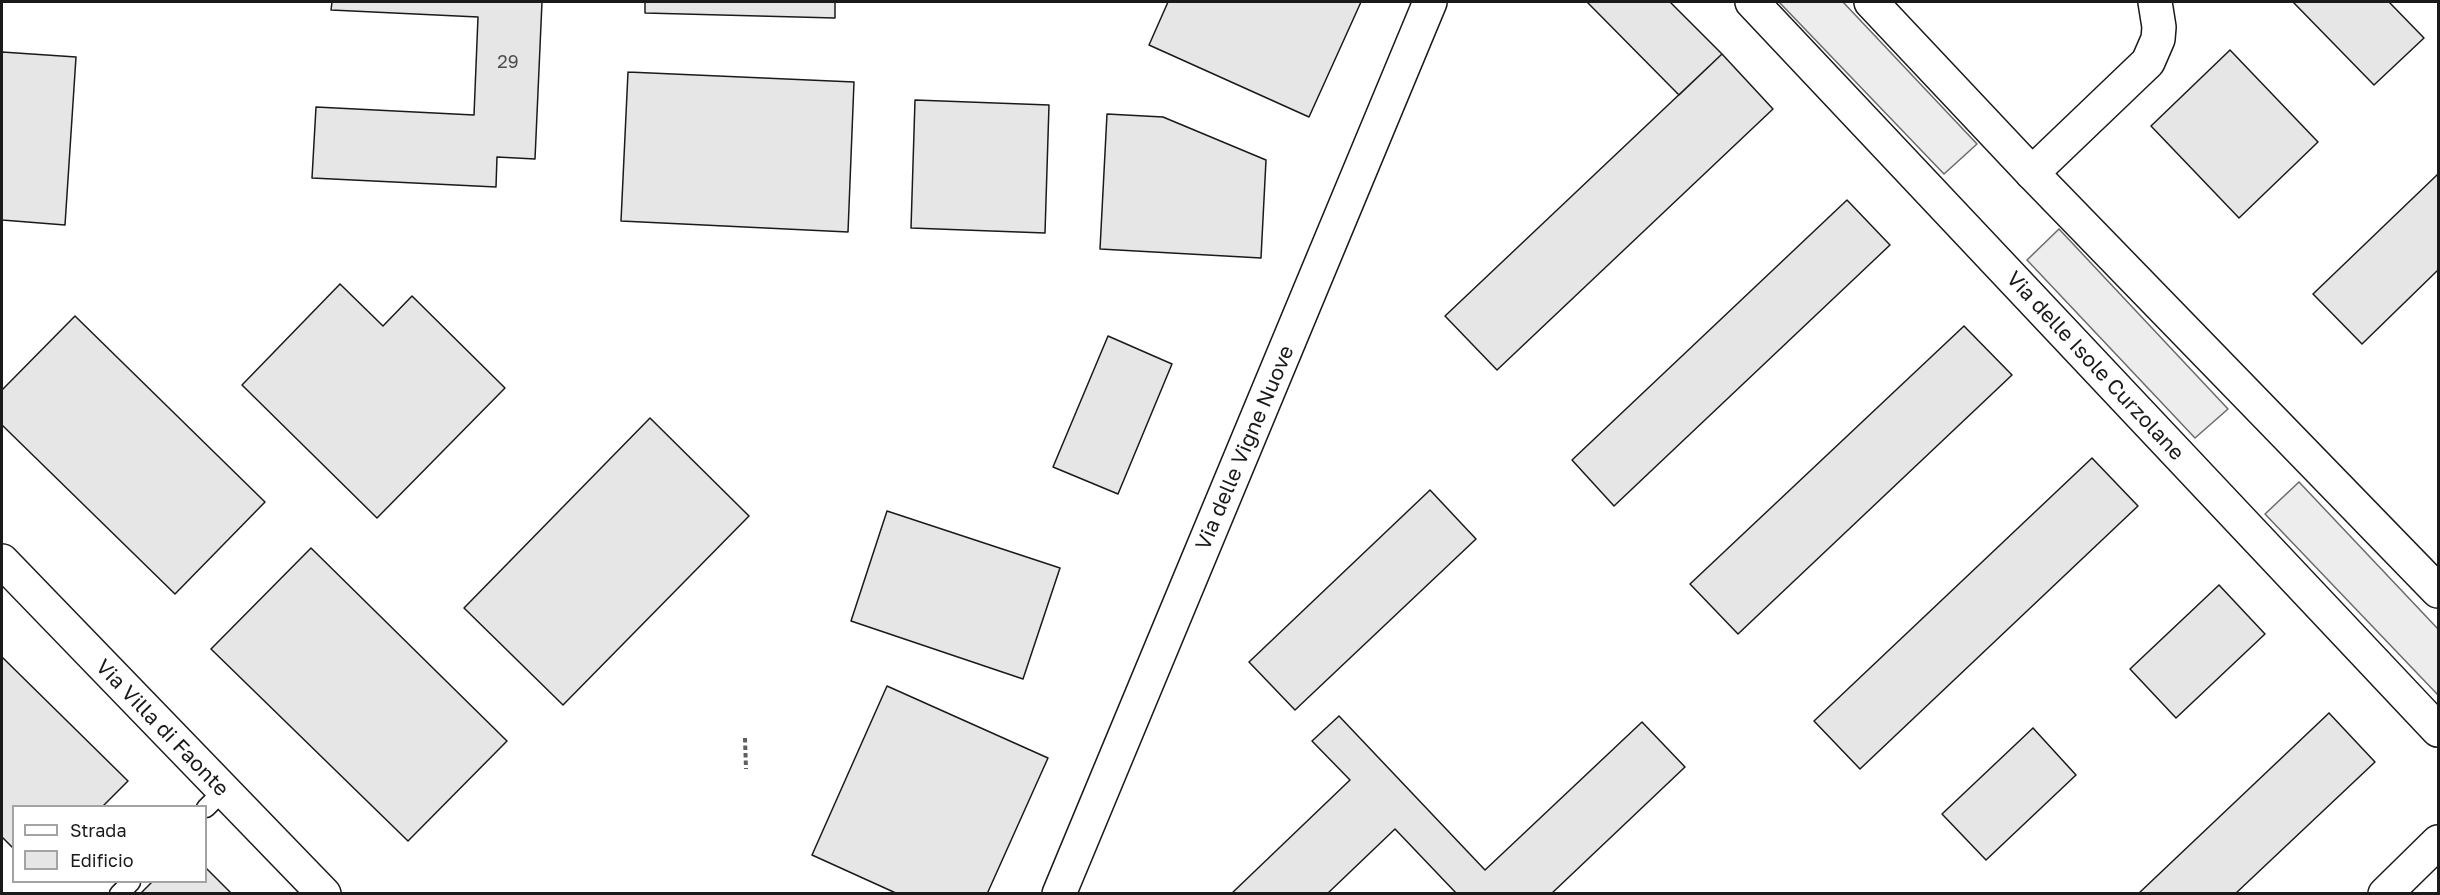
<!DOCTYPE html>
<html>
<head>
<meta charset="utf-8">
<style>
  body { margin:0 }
  #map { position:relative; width:2440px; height:895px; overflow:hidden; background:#fff; font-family:"Golos Text",sans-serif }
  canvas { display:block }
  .frame { position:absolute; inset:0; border:3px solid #1a1a1a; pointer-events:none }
  .legend { position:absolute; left:12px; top:805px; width:195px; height:78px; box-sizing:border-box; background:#fff; border:2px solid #a3a3a3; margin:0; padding:8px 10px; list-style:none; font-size:18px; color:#1a1a1a }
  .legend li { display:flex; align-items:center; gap:12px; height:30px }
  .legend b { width:30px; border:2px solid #a3a3a3 }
</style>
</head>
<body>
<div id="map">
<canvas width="2440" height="895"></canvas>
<div class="frame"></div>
<ul class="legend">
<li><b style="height:8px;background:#fff"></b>Strada</li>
<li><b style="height:16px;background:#e6e6e6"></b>Edificio</li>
</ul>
</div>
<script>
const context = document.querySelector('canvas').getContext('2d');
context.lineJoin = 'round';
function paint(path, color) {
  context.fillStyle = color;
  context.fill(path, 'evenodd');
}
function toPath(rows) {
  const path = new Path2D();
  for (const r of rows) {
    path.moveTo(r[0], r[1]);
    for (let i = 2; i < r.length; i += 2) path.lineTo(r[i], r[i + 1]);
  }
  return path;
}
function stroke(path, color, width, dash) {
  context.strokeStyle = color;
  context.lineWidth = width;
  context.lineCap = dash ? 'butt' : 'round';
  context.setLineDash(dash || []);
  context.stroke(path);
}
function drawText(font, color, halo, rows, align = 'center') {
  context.font = font + ' "Golos Text",sans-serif';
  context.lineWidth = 4.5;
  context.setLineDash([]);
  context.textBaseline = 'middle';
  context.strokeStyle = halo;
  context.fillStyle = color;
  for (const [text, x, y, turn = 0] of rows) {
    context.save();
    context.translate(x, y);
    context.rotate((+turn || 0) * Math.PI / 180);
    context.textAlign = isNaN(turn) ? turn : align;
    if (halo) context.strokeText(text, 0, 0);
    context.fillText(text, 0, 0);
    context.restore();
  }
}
const built = toPath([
  [1779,2,1843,2,1977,144,1944,174,1779,2],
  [2059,229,2228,409,2195,438,2027,260,2059,229],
  [2299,482,2438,629,2438,695,2265,514,2299,482]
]);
const building = toPath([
  [332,2,542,2,535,159,497,157,496,187,312,178,316,107,474,115,478,17,331,10,332,2],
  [645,2,835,2,835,18,645,13,645,2],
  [1168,2,1361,2,1309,117,1149,45,1168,2],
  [1587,2,1670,2,1722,54,1679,95,1587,2],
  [2293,2,2389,2,2424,38,2374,85,2293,2],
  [2230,50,2318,142,2239,218,2151,126,2230,50],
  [2,52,76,57,65,225,2,220,2,52],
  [1722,54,1773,109,1497,370,1445,316,1722,54],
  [628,72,854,82,848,232,621,221,628,72],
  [915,100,1049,105,1045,233,911,228,915,100],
  [1107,114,1163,117,1266,160,1261,258,1100,249,1107,114],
  [2438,174,2438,270,2362,344,2313,294,2438,174],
  [1847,200,1890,245,1614,506,1572,460,1847,200],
  [340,284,383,326,412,296,505,388,377,518,242,385,340,284],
  [75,316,265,502,175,594,2,425,2,390,75,316],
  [1964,326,2012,375,1738,634,1690,584,1964,326],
  [1108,336,1172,364,1118,494,1053,467,1108,336],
  [650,418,749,516,563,705,464,608,650,418],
  [2092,458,2138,506,1860,769,1814,721,2092,458],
  [1430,490,1476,539,1295,710,1249,662,1430,490],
  [887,511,1060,568,1023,679,851,621,887,511],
  [311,548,507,741,408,841,211,649,311,548],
  [2219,585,2265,634,2176,718,2130,669,2219,585],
  [2,657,128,781,103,806,14,806,14,849,2,837,2,657],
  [887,686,1048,758,987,894,898,894,812,855,887,686],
  [2329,713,2375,762,2235,894,2138,894,2329,713],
  [1339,716,1485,870,1642,722,1685,767,1551,894,1457,894,1395,829,1327,894,1231,894,1350,780,1312,741,1339,716],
  [2033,728,2076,775,1986,860,1942,814,2033,728],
  [206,868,232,894,140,894,152,882,206,882,206,868]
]);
const path = toPath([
  [745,738,746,769]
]);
const lane = toPath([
  [206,808,223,791],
  [119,894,131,882]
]);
const street = toPath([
  [2032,173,2148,62,2158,39,2159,27,2155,2],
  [2,561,324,894],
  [2385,894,2438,842]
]);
const secondary = toPath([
  [1752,2,2438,730],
  [1871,2,2032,173,2438,591],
  [1059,894,1430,2]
]);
const numberNames = [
  ["29",508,62]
];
const streetNames = [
  ["Via delle Isole Curzolane",2095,366,47],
  ["Via delle Vigne Nuove",1245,448,-67],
  ["Via Villa di Faonte",162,728,46]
];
paint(built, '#ededed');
stroke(built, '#6a6a6a', 1.5);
paint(building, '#e6e6e6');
stroke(building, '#1a1a1a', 1.5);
stroke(lane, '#1a1a1a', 21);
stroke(street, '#1a1a1a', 36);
stroke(secondary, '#1a1a1a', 36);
stroke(path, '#5f5f5f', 4, [4.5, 3]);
stroke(lane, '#fff', 18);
stroke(street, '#fff', 33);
stroke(secondary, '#fff', 33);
drawText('18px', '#4d4d4d', null, numberNames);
drawText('21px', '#1a1a1a', '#fff', streetNames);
</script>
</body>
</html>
